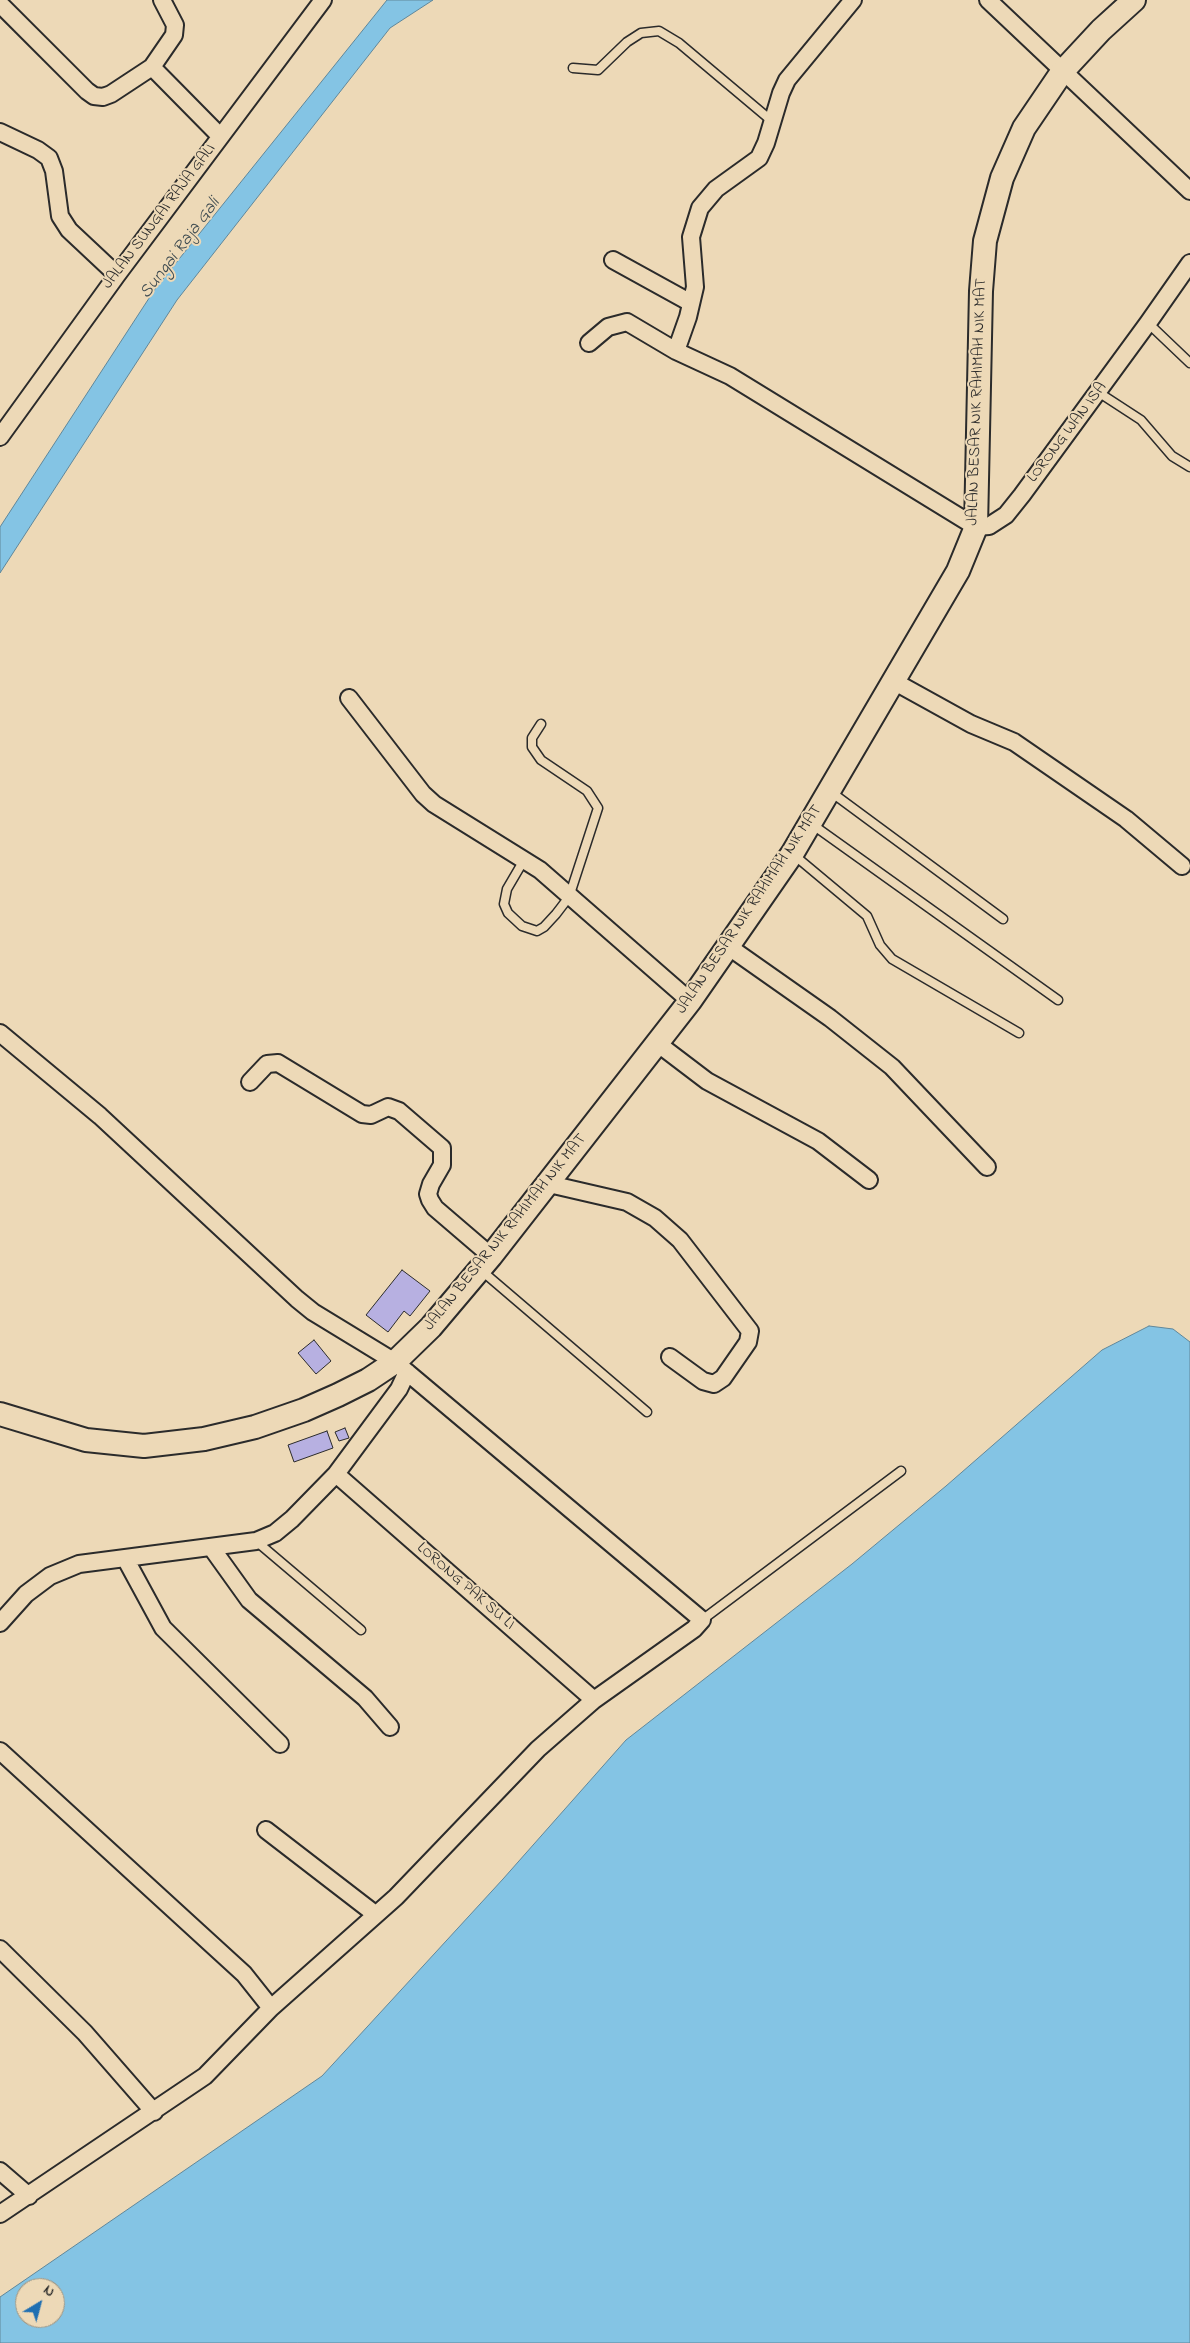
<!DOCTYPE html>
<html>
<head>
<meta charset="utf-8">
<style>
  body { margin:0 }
  #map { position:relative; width:1190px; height:2343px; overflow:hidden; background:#edd9b7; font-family:"Indie Flower",sans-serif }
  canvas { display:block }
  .north { position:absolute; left:15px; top:2278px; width:50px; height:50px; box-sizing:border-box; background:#edd9b7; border:1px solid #9f937f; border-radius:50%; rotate:37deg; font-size:14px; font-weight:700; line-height:20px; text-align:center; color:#2b2b2b }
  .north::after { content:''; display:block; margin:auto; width:18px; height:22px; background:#1f6fb2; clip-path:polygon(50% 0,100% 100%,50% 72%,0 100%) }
</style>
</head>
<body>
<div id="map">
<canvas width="1190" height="2343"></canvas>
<div class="north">N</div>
</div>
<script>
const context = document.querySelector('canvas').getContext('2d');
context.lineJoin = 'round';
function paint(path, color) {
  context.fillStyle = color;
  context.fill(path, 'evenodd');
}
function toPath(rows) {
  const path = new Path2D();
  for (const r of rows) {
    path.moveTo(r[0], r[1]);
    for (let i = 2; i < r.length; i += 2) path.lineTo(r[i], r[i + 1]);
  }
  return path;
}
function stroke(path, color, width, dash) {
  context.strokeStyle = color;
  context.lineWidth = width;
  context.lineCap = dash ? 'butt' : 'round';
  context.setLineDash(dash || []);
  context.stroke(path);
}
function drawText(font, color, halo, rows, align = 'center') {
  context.font = font + ' "Indie Flower",sans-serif';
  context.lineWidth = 4;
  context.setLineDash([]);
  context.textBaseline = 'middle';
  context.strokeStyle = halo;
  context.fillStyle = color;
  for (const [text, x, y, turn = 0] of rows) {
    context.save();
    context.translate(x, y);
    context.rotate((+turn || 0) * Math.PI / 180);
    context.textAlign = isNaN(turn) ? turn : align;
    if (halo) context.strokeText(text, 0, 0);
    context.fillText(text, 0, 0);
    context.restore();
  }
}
const water = toPath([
  [387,0,433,0,390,28,177,300,0,573,0,527,155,289,387,0],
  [1149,1326,1173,1329,1190,1342,1190,2343,0,2343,0,2297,322,2076,503,1879,626,1740,852,1564,946,1486,1102,1350,1149,1326],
  [25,2288,55,2288,55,2318,25,2318,25,2288]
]);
const building = toPath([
  [402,1270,430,1291,410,1316,404,1311,388,1332,366,1315,402,1270],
  [314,1340,331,1361,316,1374,298,1353,314,1340],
  [345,1428,349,1438,339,1441,335,1432,345,1428],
  [327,1431,333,1448,294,1462,288,1445,327,1431]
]);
const lane = toPath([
  [573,68,598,70,627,42,641,33,659,31,679,43,773,122],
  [1148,323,1190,363],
  [1098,392,1141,420,1172,456,1190,467],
  [831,792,1003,919],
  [813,825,1058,1000],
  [794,855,867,916,880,945,892,959,1019,1033],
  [524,860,507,889,504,904,508,913,522,926,537,931,544,927,556,914,569,897,598,808,587,791,541,760,532,747,532,738,541,724],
  [482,1271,647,1412],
  [256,1541,361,1630],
  [702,1620,901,1471]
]);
const street = toPath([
  [988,0,1190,191],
  [0,4,87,91,94,96,103,97,111,94,152,67,174,35,175,25,162,0],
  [152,67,220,136],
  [0,132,38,150,49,158,54,171,60,216,69,230,117,275],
  [613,260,691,303],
  [589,343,608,327,627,322,676,351,730,376,976,527,989,526,1006,515,1022,495,1148,323,1190,263],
  [676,351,688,317,695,287,691,237,700,208,716,189,759,158,766,143,781,93,787,80,853,0],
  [0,437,117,275,323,0],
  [895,682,971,724,1014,742,1126,819,1182,866],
  [349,698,423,794,434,804,540,870,690,1001],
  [729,947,830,1018,892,1067,987,1167],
  [0,1033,100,1116,297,1299,313,1312,395,1362,702,1620,694,1629,594,1700,538,1749,396,1897,271,2008,205,2076,0,2214],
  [657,1043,707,1081,818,1141,869,1180],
  [250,1082,267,1064,278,1063,362,1114,371,1115,388,1107,399,1111,442,1148,442,1165,431,1184,428,1194,430,1200,435,1208,491,1256],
  [549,1184,627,1202,655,1218,680,1240,750,1331,748,1342,723,1378,714,1384,703,1381,670,1357],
  [336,1474,594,1700],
  [211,1547,249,1600,365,1698,390,1727],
  [125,1558,163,1628,280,1744],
  [0,1623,26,1594,50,1576,79,1564,256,1541,275,1533,292,1519,336,1474,399,1389,407,1372],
  [0,1751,244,1974,271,2008],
  [266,1830,375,1914],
  [0,1949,85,2033,154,2112],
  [0,2171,29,2196]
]);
const secondary = toPath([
  [0,1414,86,1440,144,1446,204,1439,255,1427,304,1410,338,1395,368,1380,395,1362,431,1327,491,1256,690,1001,792,854,958,571,976,527,981,291,985,241,1002,178,1024,128,1062,72,1101,30,1134,0]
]);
const streetNames = [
  ["JALAN SUNGAI RAJA GALI",160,217,-53],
  ["JALAN BESAR NIK RAHIMAH NIK MAT",978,402,-88],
  ["LORONG WAN ISA",1068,433,-53],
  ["JALAN BESAR NIK RAHIMAH NIK MAT",750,910,-56],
  ["JALAN BESAR NIK RAHIMAH NIK MAT",506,1233,-51],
  ["LORONG PAK SU LI",465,1587,41]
];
const waterNames = [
  ["Sungai Raja Gali",181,249,-53]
];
paint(water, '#84c4e4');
stroke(water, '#60879a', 1);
paint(building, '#b7b0e1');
stroke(building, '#2b2b2b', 1);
stroke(lane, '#2b2b2b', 11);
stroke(street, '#2b2b2b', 20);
stroke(secondary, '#2b2b2b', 26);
stroke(lane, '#edd9b7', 8);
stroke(street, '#edd9b7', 16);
stroke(secondary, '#edd9b7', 22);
drawText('16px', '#2b2b2b', '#edd9b7', streetNames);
drawText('italic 18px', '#3d4a50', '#edd9b7', waterNames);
</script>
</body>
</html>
